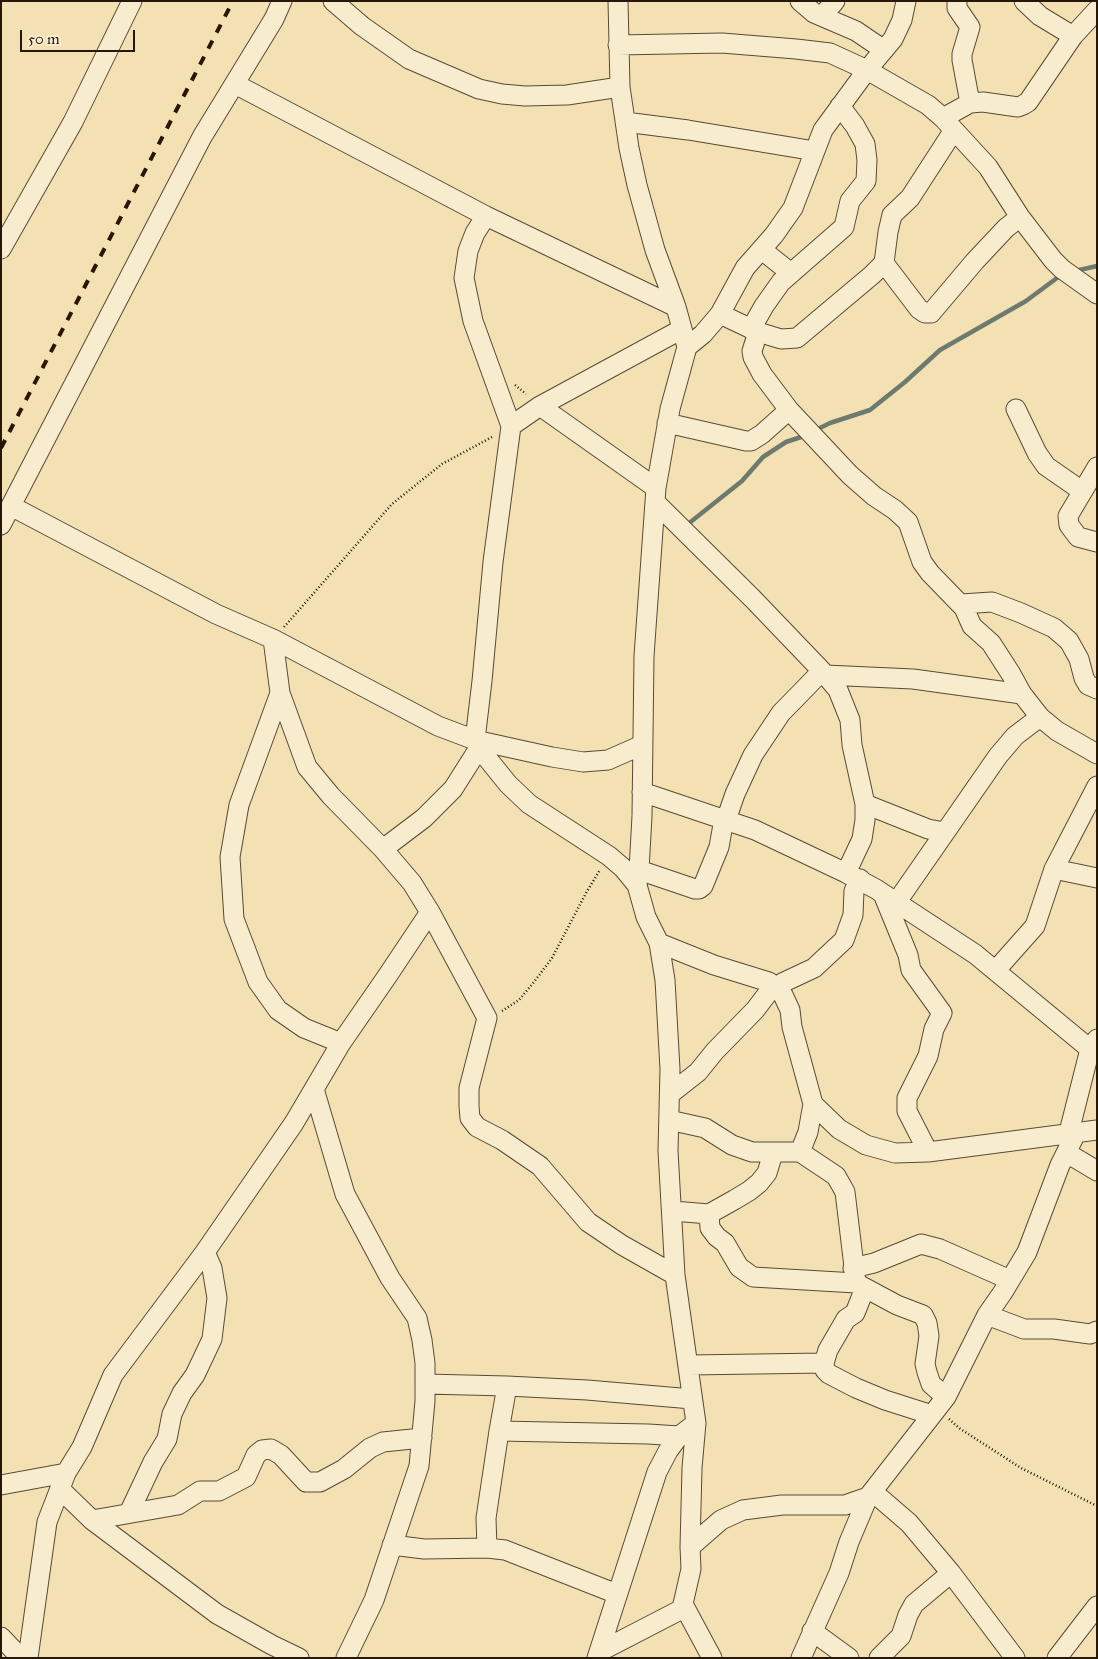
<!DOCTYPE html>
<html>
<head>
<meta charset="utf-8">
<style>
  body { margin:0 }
  #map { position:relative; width:1098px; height:1659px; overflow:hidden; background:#f3e1b4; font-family:"IM FELL Great Primer",serif }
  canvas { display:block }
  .frame { position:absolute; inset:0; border:2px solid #271709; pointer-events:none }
  .scale { position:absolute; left:20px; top:30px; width:115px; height:22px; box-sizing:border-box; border:2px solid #271709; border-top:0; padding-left:6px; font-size:15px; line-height:18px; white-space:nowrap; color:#271709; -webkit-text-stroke:4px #f7ecce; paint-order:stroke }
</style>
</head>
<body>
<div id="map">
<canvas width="1098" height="1659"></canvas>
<div class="frame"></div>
<div class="scale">50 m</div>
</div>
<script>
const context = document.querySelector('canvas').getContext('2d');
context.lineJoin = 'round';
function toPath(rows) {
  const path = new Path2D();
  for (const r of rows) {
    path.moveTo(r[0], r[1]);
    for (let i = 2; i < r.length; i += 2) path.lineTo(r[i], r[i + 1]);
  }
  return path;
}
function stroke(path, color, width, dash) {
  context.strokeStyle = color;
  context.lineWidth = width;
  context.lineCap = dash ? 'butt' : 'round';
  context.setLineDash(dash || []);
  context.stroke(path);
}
const stream = toPath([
  [1075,271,1097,266],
  [814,431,830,423,870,410,905,382,940,350,1026,301,1061,275],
  [688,524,742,481,763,457,786,442,807,435]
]);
const path = toPath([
  [515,385,526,394],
  [284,627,392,504,442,464,492,437],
  [502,1011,519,1000,534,982,552,958,586,893,600,870],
  [949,1419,959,1428,1021,1468,1097,1506]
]);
const street = toPath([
  [333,1,362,26,409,59,479,89,502,94,525,96,567,95,620,87],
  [618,1,620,87,629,148,637,185,655,250,676,307,687,347,670,409,656,488],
  [800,1,814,13,856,31,884,50],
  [957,1,957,8,970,27,962,54,962,60,970,103],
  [1024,1,1040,16,1073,36],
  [822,16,835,1],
  [618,45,722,43,796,49,830,53,867,70,928,105,943,118,988,167,1020,217,1053,260,1062,269,1097,294],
  [235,84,486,216,676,307],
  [943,118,970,103,983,102,1018,107,1023,105,1028,102,1073,36,1097,10],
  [625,122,688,130,815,151],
  [486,216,475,233,468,251,464,278,473,321,511,426,493,562,482,681,475,740,479,748,508,784,529,804,609,856,623,868,637,885],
  [1,249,73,122,132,1],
  [762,250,791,273],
  [884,263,919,309,925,313,931,313,975,261,1006,228,1020,217],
  [720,314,758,332,752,351,753,357,762,374,789,410,850,475,874,496,895,510,908,522,922,562,930,573,964,608,972,626,991,643,1011,674,1022,694,1040,717,1057,731,1097,754],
  [751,329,764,306,781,282,844,227,850,201,866,181,867,160,865,144,855,126,840,106],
  [758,332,781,339,797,338,872,275,884,263,888,232,892,215,910,198,954,130],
  [687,347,703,334,720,314,745,268,774,235,793,208,823,130,867,70,893,39,902,20,906,1],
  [540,406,656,488,644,656,642,816,639,870,637,885,646,917,659,943,665,980,670,1069,668,1151,675,1275],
  [1016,409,1037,453,1046,466,1082,491],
  [667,423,746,441,751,441,762,434,789,410],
  [511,426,540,406,682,329],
  [1097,467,1068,516,1069,525,1078,537,1097,542],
  [655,502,753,599,822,671,838,690,850,720,852,745,865,804,865,820,862,839,846,873],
  [11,506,216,614,273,639,438,726,475,740,552,757,583,762,608,760,642,745],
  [1,525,202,137,274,19,282,1],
  [961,604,992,602,1021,613,1054,628,1069,641,1079,659,1084,678,1088,685,1097,689],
  [273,639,280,693,307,767,331,796,383,849,412,883,430,912,487,1018,469,1088,469,1106,470,1118,477,1127,502,1140,540,1166,588,1222,622,1245,675,1275,696,1423,692,1468,690,1547,691,1569,683,1604,712,1658],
  [825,675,913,679,1022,694],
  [280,693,239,805,230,857,234,919,258,982,278,1010,304,1028,341,1043],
  [642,792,755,830,846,873,876,889,975,954,1090,1049],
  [865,804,928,829,944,832],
  [726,820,735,794,753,755,781,713,822,671],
  [383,849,424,818,453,789,479,748],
  [1054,869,1097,878],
  [639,870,695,889,699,889,703,886,719,847,724,819],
  [883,894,908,955,911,970,942,1013,934,1029,928,1056,907,1098,907,1111,928,1152],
  [896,903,998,756,1015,736,1040,717],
  [659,943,714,965,769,982,783,995,790,1010,792,1027,813,1104,808,1132,800,1152,836,1176,845,1192,856,1283,897,1305,923,1315,927,1323,929,1336,925,1364,927,1372,931,1384,946,1397],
  [996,970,1035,926,1054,869,1097,786],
  [778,989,782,983,814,968,844,940,853,915,854,891,860,879],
  [314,1089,345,1194,390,1278,417,1318,422,1340,425,1363,425,1401,419,1466,374,1600,346,1658],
  [670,1094,698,1072,715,1051,755,1010,774,985],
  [813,1104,839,1129,866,1145,895,1153,928,1152,1097,1130],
  [669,1120,705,1128,732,1145,752,1152,800,1152],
  [1069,1132,1090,1049,1097,1039],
  [1067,1153,1097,1171],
  [673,1211,709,1214,734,1200,749,1191,759,1183,767,1173,773,1153],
  [709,1214,710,1228,717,1237,725,1243,739,1267,753,1277,856,1283],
  [853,1268,874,1263,921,1244,940,1249,1010,1280],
  [865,1288,855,1313,846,1319,828,1350,824,1363,825,1370,829,1374,856,1388,885,1400,932,1415],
  [987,1315,1024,1329,1054,1329,1090,1334,1097,1331],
  [689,1365,824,1363],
  [425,1384,507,1386,587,1390,692,1399],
  [499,1431,648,1434,679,1436],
  [1,1485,66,1473],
  [60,1489,92,1520,217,1614,272,1645,299,1658],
  [873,1492,909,1523,951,1573,1015,1658],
  [129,1513,153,1462,167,1439,172,1414,182,1393,195,1375,212,1339,217,1298,212,1268,205,1252],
  [92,1520,178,1505,200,1491,219,1491,246,1477,256,1455,262,1450,271,1449,281,1455,306,1482,320,1482,344,1469,370,1448,383,1442,422,1438],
  [392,1545,424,1549,487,1548,505,1550,617,1594],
  [690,1547,721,1520,743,1510,782,1505,845,1505,868,1497,946,1397,987,1315,1003,1292,1027,1252,1060,1165,1077,1131],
  [487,1548,486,1518,499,1431,507,1386],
  [812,1631,849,1658],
  [1,1637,21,1658],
  [599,1652,684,1608],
  [28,1658,47,1522,66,1473,82,1447,113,1375,205,1252,294,1123,341,1043,388,975,430,912],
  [597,1658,657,1472,668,1451,679,1436,696,1423],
  [801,1658,839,1573,849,1542,868,1497],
  [879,1658,901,1636,908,1615,914,1604,951,1573],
  [1057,1658,1097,1606]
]);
const rail = toPath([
  [1,448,233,1]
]);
stroke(stream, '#6d7a6e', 4.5);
stroke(street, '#5a4a34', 21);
stroke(path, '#271709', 2.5, [1, 2.5]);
stroke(street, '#f7ecce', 19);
stroke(rail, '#271709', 4, [9, 9]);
</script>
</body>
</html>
